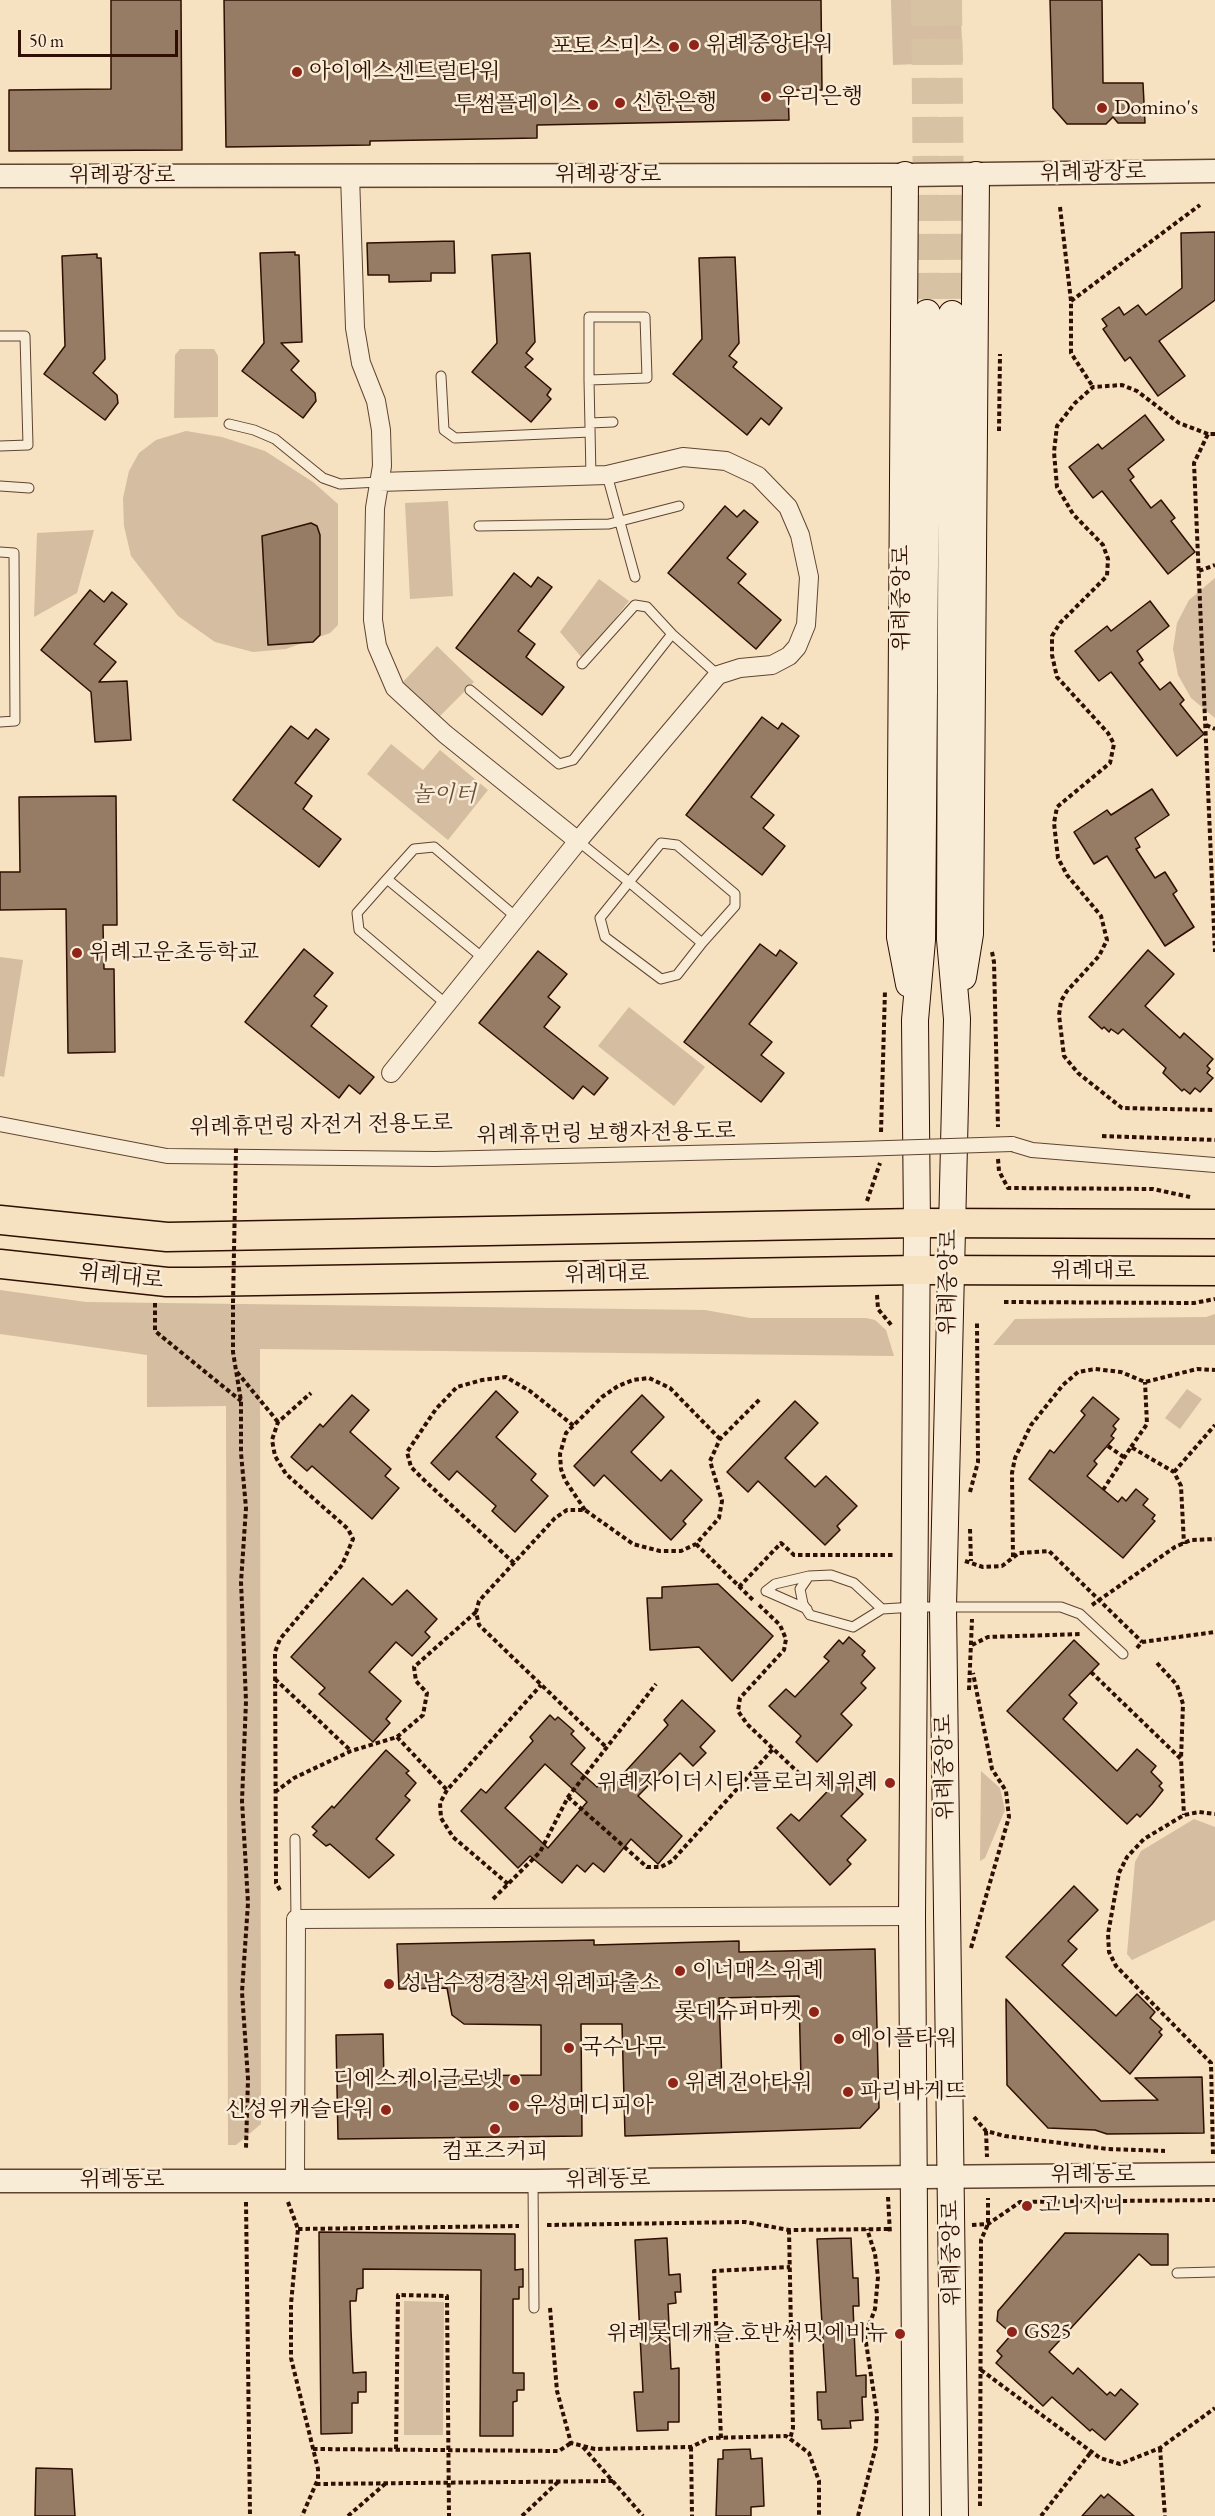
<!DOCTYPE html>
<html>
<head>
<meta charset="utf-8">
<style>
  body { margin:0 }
  #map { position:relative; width:1215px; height:2516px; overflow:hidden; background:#f6e1c1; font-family:"EB Garamond",serif }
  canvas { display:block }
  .scale { position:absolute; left:18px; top:30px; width:160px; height:27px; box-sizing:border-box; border:3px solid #2e0f01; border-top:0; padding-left:8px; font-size:18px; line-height:21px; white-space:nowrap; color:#2e0f01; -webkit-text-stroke:4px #f9ecd7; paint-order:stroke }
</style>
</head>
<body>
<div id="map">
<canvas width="1215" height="2516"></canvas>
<div class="scale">50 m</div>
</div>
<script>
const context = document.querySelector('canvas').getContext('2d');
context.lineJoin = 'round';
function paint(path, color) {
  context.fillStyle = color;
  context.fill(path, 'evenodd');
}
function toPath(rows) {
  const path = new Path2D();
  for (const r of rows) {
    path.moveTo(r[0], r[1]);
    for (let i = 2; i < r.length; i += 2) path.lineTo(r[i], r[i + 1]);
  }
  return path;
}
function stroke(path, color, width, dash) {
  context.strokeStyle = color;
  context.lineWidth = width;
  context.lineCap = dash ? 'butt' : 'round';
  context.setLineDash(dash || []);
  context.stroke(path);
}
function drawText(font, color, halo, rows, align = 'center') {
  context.font = font + ' "EB Garamond","Noto Serif KR",serif';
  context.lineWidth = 5;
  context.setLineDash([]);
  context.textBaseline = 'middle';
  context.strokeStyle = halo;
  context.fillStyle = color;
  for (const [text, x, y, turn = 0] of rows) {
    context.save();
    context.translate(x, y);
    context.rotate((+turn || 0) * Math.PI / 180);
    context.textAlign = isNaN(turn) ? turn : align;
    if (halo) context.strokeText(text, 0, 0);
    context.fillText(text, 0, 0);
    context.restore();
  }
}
const green = toPath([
  [891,0,960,0,963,62,893,65],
  [180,349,214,349,218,356,218,417,174,418,175,355],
  [186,431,222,437,265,451,313,482,338,504,338,625,330,633,286,649,253,652,215,642,178,616,131,556,124,526,123,498,129,471,139,453,156,440],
  [448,501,453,596,410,599,405,503],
  [94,530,77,593,34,617,37,533],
  [1215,578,1215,718,1191,698,1178,675,1173,649,1177,623,1189,600],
  [599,579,629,601,583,659,560,632],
  [437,646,474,682,437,719,401,684],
  [391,744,423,770,440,750,488,790,448,840,367,774],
  [0,957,23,960,4,1077,0,1076],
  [629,1007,705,1067,674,1106,598,1046],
  [0,1290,86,1302,705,1310,750,1318,866,1318,875,1320,886,1330,894,1356,260,1349,261,2124,236,2145,228,2145,226,1406,147,1407,147,1355,0,1334],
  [1215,1314,1215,1345,993,1345,1015,1319,1206,1317],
  [1187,1389,1202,1399,1180,1429,1165,1418],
  [981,1771,1000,1788,1005,1810,985,1858,980,1861],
  [1194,1819,1215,1827,1215,1920,1132,1960,1127,1954,1135,1862,1141,1851],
  [404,2301,444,2302,443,2435,404,2435]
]);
const building = toPath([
  [111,0,181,0,182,150,9,151,9,90,111,89,111,0],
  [224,0,821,0,822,90,788,90,789,120,537,125,537,138,370,141,370,145,226,147,224,0],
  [1050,0,1102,0,1103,83,1143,83,1145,123,1118,123,1113,117,1106,124,1067,124,1053,108,1050,0],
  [1215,232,1215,300,1159,341,1185,376,1158,396,1130,357,1125,361,1103,329,1107,326,1102,319,1119,307,1124,315,1138,305,1146,315,1182,288,1181,233,1215,232],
  [454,241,455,273,431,273,431,281,389,282,389,275,368,275,367,243,454,241],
  [295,252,295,255,299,255,302,342,281,343,299,361,291,370,315,393,316,401,303,418,242,371,264,343,260,253,295,252],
  [530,253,535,342,526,353,533,359,525,367,551,389,547,395,551,399,531,422,472,372,497,343,492,255,530,253],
  [97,254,97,258,101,258,105,359,93,373,117,395,118,403,105,420,44,374,65,346,62,256,97,254],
  [735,257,739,343,729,356,737,362,733,367,782,408,769,425,761,418,747,435,673,374,702,339,699,258,735,257],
  [1145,415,1164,440,1128,469,1134,477,1130,480,1151,508,1161,500,1175,518,1171,521,1195,552,1168,574,1102,491,1093,498,1069,467,1098,444,1102,449,1145,415],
  [725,506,737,517,744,510,758,522,727,558,746,574,738,583,781,620,756,649,668,573,725,506],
  [311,523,317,526,320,535,320,635,313,642,268,645,262,536,311,523],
  [514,573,531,587,538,577,552,587,518,631,535,644,526,657,564,687,542,715,456,648,514,573],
  [90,590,104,602,112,592,127,604,94,644,116,662,99,682,127,681,131,740,95,742,91,692,41,650,90,590],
  [1150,601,1169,626,1137,651,1143,660,1139,663,1160,690,1170,682,1184,700,1180,704,1204,734,1177,756,1111,672,1099,681,1075,651,1107,626,1111,631,1150,601],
  [762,717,778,729,782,723,799,736,751,797,774,815,763,828,785,846,762,875,686,815,762,717],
  [291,726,308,739,316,729,329,739,295,783,312,796,303,809,341,839,319,867,233,800,291,726],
  [1152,789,1169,815,1135,838,1140,847,1136,849,1155,878,1165,872,1177,891,1173,894,1194,927,1165,946,1107,856,1094,864,1074,832,1107,810,1111,815,1152,789],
  [116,796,117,925,103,925,104,969,114,969,115,1052,68,1053,66,909,0,910,0,872,20,872,19,797,116,796],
  [760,944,776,956,780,950,797,963,749,1024,772,1042,761,1055,784,1073,761,1102,684,1042,760,944],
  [304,949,333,973,314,996,327,1006,311,1026,374,1077,360,1094,349,1085,339,1098,245,1022,304,949],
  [1148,950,1174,974,1145,1006,1180,1038,1184,1033,1213,1059,1207,1066,1210,1069,1207,1073,1213,1078,1200,1092,1195,1088,1190,1094,1184,1089,1182,1091,1163,1073,1166,1068,1123,1029,1118,1034,1111,1029,1109,1032,1104,1027,1102,1029,1089,1017,1148,950],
  [538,951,567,974,548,997,560,1007,544,1027,608,1078,594,1095,583,1086,573,1099,479,1023,538,951],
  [496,1391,518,1412,496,1437,536,1474,531,1480,548,1496,515,1532,492,1511,496,1506,457,1471,449,1480,431,1463,496,1391],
  [352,1395,369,1410,350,1432,391,1469,385,1476,399,1488,372,1519,312,1466,307,1471,291,1457,320,1424,323,1427,352,1395],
  [642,1395,664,1417,631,1452,661,1481,671,1470,702,1500,683,1521,686,1524,671,1540,604,1475,594,1486,574,1466,642,1395],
  [1093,1397,1119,1419,1113,1426,1116,1429,1111,1436,1114,1438,1094,1461,1097,1464,1087,1476,1118,1502,1122,1497,1126,1501,1136,1489,1148,1499,1143,1505,1155,1515,1152,1519,1155,1521,1123,1558,1029,1479,1050,1450,1054,1453,1085,1415,1081,1411,1093,1397],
  [795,1401,818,1423,785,1458,815,1487,826,1476,857,1506,837,1526,840,1530,825,1545,758,1481,748,1492,727,1472,795,1401],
  [363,1578,392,1605,407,1590,437,1619,425,1632,430,1637,412,1656,396,1642,369,1672,401,1701,386,1719,390,1723,373,1742,319,1694,325,1688,291,1657,363,1578],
  [718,1584,773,1636,732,1681,699,1647,650,1650,647,1598,662,1598,662,1587,718,1584],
  [849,1637,865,1651,862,1655,875,1668,861,1683,866,1688,841,1714,852,1725,817,1762,796,1742,801,1736,769,1706,786,1689,795,1697,829,1661,824,1657,839,1640,843,1644,849,1637],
  [1074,1640,1099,1664,1069,1695,1077,1703,1063,1719,1117,1771,1137,1749,1156,1766,1151,1772,1162,1783,1159,1786,1163,1790,1152,1804,1140,1817,1137,1814,1127,1824,1007,1711,1074,1640],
  [682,1700,715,1731,700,1747,706,1753,693,1766,680,1753,638,1796,682,1836,658,1864,631,1839,604,1872,593,1863,585,1872,577,1865,562,1883,530,1856,518,1868,461,1811,481,1789,486,1793,533,1741,530,1737,550,1715,555,1720,558,1717,574,1731,571,1734,585,1748,571,1764,597,1787,605,1778,613,1785,668,1725,664,1720,682,1700],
  [545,1764,587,1802,548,1848,505,1808,545,1764],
  [386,1750,409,1771,406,1773,416,1783,405,1796,410,1800,376,1839,394,1855,369,1878,330,1844,326,1846,313,1835,317,1831,312,1827,332,1806,334,1808,386,1750],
  [843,1775,863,1794,841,1816,866,1840,847,1860,851,1864,830,1885,777,1828,791,1814,799,1821,843,1775],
  [1074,1886,1098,1910,1068,1941,1077,1949,1062,1965,1116,2016,1137,1994,1155,2012,1150,2018,1162,2029,1159,2032,1162,2035,1130,2074,1006,1957,1074,1886],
  [594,1940,594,1945,739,1941,739,1952,875,1949,879,2108,860,2128,625,2136,622,2024,581,2024,582,2136,338,2139,336,2035,383,2034,384,2082,447,2081,447,2076,541,2075,541,2025,464,2024,452,2015,447,1988,399,1989,397,1944,594,1940],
  [799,1996,801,2080,722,2083,719,1998,799,1996],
  [1006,1999,1101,2101,1158,2100,1135,2078,1202,2077,1204,2133,1107,2134,1095,2130,1048,2128,1007,2085,1006,1999],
  [319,2232,515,2234,515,2270,523,2269,523,2287,519,2287,519,2299,513,2299,513,2373,524,2373,524,2390,517,2390,517,2401,513,2402,513,2436,480,2436,481,2270,363,2269,363,2288,357,2289,356,2301,350,2301,351,2331,353,2373,366,2372,366,2392,358,2392,358,2403,352,2403,352,2433,321,2434,319,2232],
  [1065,2233,1168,2234,1168,2265,1151,2265,1139,2254,1049,2352,1073,2374,1078,2368,1107,2395,1110,2392,1115,2396,1121,2389,1138,2404,1105,2440,1092,2429,1090,2431,1052,2397,1043,2406,996,2363,1002,2356,997,2351,1012,2334,997,2321,998,2311,1065,2233],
  [667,2238,669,2275,680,2274,681,2292,675,2292,676,2303,668,2304,671,2369,679,2368,679,2422,668,2422,668,2430,637,2431,634,2392,643,2392,635,2240,667,2238],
  [851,2238,853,2278,858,2278,859,2306,853,2306,856,2376,866,2375,866,2397,862,2397,863,2420,850,2421,851,2428,822,2429,821,2420,818,2420,817,2392,826,2392,817,2239,851,2238],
  [750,2449,751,2459,762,2458,764,2506,751,2507,751,2516,716,2516,718,2459,723,2459,723,2450,750,2449],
  [36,2468,72,2469,75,2516,35,2516,36,2468],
  [1108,2494,1134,2516,1082,2516,1101,2495,1104,2498,1108,2494]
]);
const secondaryTunnel = toPath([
  [924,0,927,313],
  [949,0,952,314]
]);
const path = toPath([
  [1060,207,1071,301,1071,353,1093,387],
  [1071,301,1200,205],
  [999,431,1000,354],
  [1208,434,1179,423,1137,391,1122,385,1093,387,1075,403,1057,426,1054,452,1057,487,1073,514,1103,545,1108,559,1107,576,1060,623,1052,636,1052,655,1057,677,1108,733,1114,744,1110,763,1057,807,1054,823,1058,858,1067,875,1101,916,1107,940,1099,956,1067,991,1061,1001,1059,1015,1064,1056,1078,1073,1122,1108,1215,1110],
  [1215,434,1208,434,1194,463,1215,952],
  [1199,571,1215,565],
  [1206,725,1215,729],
  [992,952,994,962,998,1127],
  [881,1132,885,990],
  [1102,1136,1215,1140],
  [998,1159,999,1171,1008,1188,1153,1189,1190,1197],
  [867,1201,880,1163],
  [877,1295,878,1309,893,1327],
  [1004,1302,1194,1303,1215,1299],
  [155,1303,155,1331,241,1401],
  [233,1305,233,1352,241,1401,241,1453,246,1508,241,1582,246,1701,242,1801,248,1903,242,1992,248,2079,246,2148],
  [237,1372,278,1422],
  [1108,1446,1125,1458],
  [1131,1447,1147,1424,1145,1382],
  [1174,1472,1215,1425],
  [1103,1490,1131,1447,1174,1472,1181,1486,1184,1544],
  [970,1492,978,1462,977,1322],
  [585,1510,565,1480,561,1469,560,1454,566,1433,602,1397,618,1386,633,1380,649,1378,670,1388,720,1439],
  [970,1529,971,1561],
  [696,1544,753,1600],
  [1013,1557,1012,1473,1015,1458,1031,1425,1063,1385,1078,1372,1095,1369,1121,1372,1145,1382,1197,1369,1215,1370],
  [965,1561,983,1567,1002,1566,1019,1553,1049,1551,1142,1642],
  [514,1563,424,1480,411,1467,407,1452,436,1409,457,1387,482,1380,506,1377,530,1391,574,1426],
  [739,1587,781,1543,794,1555,893,1555],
  [759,1605,780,1625,786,1639,784,1650,740,1698,738,1711,747,1724,805,1779],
  [1092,1605,1175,1547,1191,1540,1215,1539],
  [972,1645,988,1637,1080,1634],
  [1137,1648,1142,1642,1215,1632],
  [1157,1663,1177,1685,1183,1704,1181,1759],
  [1091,1672,1181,1759,1184,1815],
  [275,1679,351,1751],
  [969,1690,972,1619],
  [397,1737,447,1790],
  [605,1746,479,1625,476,1612,479,1601,555,1518,567,1510,585,1510,633,1544,660,1551,681,1551,696,1544,719,1518,722,1501,710,1461,720,1439,760,1399],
  [275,1792,294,1778,351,1751,397,1737,423,1715,427,1693,416,1681,414,1667,476,1612],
  [568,1797,647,1867,661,1867,672,1861,773,1749],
  [508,1884,453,1837,441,1818,440,1803,447,1790,541,1685],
  [280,1890,276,1883,275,1652,280,1639,342,1565,353,1539,348,1529,286,1474,275,1456,272,1440,278,1422,311,1393],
  [493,1899,540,1852,568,1797,656,1684],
  [971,1948,1009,1817,1006,1791,992,1769,973,1673],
  [974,2117,986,2131,1005,2136,1108,2149,1165,2151],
  [986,2131,987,2157],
  [1213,2154,1211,2063,1116,1966,1109,1952,1108,1934,1119,1873,1127,1857,1144,1839,1184,1815,1199,1812,1215,1814],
  [888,2197,890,2234],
  [246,2202,250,2516],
  [288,2202,298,2229,291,2304,291,2358,318,2469,318,2479,302,2516],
  [547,2225,745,2222,789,2230,890,2229],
  [972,2225,988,2224,1020,2202,1215,2200],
  [298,2229,519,2226],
  [789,2230,793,2428,790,2439],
  [550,2308,557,2391,571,2443,595,2449,691,2447,710,2438,786,2436,809,2453,819,2481,819,2516],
  [981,2370,1100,2458,1120,2464,1160,2448,1215,2408],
  [721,2438,714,2271,790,2267],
  [583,2447,643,2516],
  [691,2447,692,2516],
  [1160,2448,1165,2516],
  [313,2449,559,2451,571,2443],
  [396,2449,398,2295,447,2296,449,2516],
  [316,2484,613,2481],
  [980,2506,981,2240,988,2224,988,2198],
  [348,2516,385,2484],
  [522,2516,558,2482],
  [858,2516,876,2446,877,2414,865,2336,875,2309,878,2277,875,2254,867,2229],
  [1041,2516,1091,2452]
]);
const service = toPath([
  [0,336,25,336,28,445,0,446],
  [441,376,444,430,455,438,590,432],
  [589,380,647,378,645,317,589,317,589,380,591,476],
  [590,423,613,422],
  [229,424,254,430,275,439,323,478,340,484,379,482],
  [607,475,635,577],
  [0,486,29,488],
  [479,526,609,524,679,506],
  [0,552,14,553,15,721,0,722],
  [582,664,635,605,647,607,672,634],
  [470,690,559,764,573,760,672,634,718,675],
  [578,841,629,882,702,943,677,975,661,979,605,937,600,918,629,882,661,843,677,845,735,894,735,906,702,943],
  [387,879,414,849,434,847,516,917],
  [446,1004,359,930,357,913,387,879,483,958],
  [766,1591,775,1584,809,1576],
  [766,1591,807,1609],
  [882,1609,854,1583,831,1575,809,1576,800,1589,803,1604,810,1615,853,1627,882,1609,915,1607,1061,1607,1080,1614,1123,1654],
  [295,1839,296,1919],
  [533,2181,534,2308],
  [1177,2273,1215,2272]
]);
const pedestrian = toPath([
  [0,1124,167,1156,435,1159,857,1149],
  [1012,1144,1032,1150,1215,1165]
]);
const minor = toPath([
  [350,175,355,328,361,363,376,401,381,430,382,466,375,508,373,620,377,646,395,688,445,734,578,841],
  [379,482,607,475,683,457,726,461,758,476,788,507,800,535,809,577,806,625,797,647,789,656,772,665,740,668,718,675,578,841,391,1073],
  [295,2180,296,1919,912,1916]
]);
const tertiary = toPath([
  [0,176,905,175,1215,171],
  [0,2181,533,2181,1215,2174]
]);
const secondary = toPath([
  [905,175,900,937,909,984],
  [952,314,950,939,957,1019,943,1607,955,2516],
  [963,977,970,934,976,175],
  [916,2516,912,1916,917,1223,915,1020,922,940,927,313]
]);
const primary = toPath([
  [0,1220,167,1237,917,1223,1215,1224],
  [0,1264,167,1282,197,1282,917,1270,1215,1271]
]);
const pathBridge = toPath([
  [233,1303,236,1148]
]);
const pedestrianBridge = toPath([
  [857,1149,1012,1144]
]);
const markers = [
  [694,45,6,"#8f2418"],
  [674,47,6,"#8f2418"],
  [297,72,6,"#8f2418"],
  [766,97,6,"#8f2418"],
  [620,103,6,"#8f2418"],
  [593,105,6,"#8f2418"],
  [1102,108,6,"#8f2418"],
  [77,953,6,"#8f2418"],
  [890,1783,6,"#8f2418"],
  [680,1971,6,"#8f2418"],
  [389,1984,6,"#8f2418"],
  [814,2012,6,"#8f2418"],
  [839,2039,6,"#8f2418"],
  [569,2048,6,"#8f2418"],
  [515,2080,6,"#8f2418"],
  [673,2083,6,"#8f2418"],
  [848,2092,6,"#8f2418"],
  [514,2106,6,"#8f2418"],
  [386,2110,6,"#8f2418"],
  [495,2129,6,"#8f2418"],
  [1027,2206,6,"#8f2418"],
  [1012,2332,6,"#8f2418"],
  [900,2334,6,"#8f2418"]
];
const poiNames = [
  ["위례중앙타워",706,45],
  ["포토 스미스",662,47,"right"],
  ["아이에스센트럴타워",309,72],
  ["우리은행",778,97],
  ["신한은행",632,103],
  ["투썸플레이스",581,105,"right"],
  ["Domino's",1114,108],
  ["위례고운초등학교",89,953],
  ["위례자이더시티.플로리체위례",878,1783,"right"],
  ["이너매스 위례",692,1971],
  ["성남수정경찰서 위례파출소",401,1984],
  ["롯데슈퍼마켓",802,2012,"right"],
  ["에이플타워",851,2039],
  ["국수나무",581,2048],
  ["디에스케이글로넷",503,2080,"right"],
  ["위례건아타워",685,2083],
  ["파리바게뜨",860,2092],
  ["우성메디피아",526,2106],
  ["신성위캐슬타워",374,2110,"right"],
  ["컴포즈커피",495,2152,"center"],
  ["고니지니",1039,2206],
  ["GS25",1024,2332],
  ["위례롯데캐슬.호반써밋에비뉴",888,2334,"right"]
];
const streetNames = [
  ["위례광장로",1093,173,-1],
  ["위례광장로",608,175],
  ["위례광장로",122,176],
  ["위례중앙로",902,598,-90],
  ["위례휴먼링 자전거 전용도로",321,1126,-1],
  ["위례휴먼링 보행자전용도로",606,1134,-1],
  ["위례대로",1093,1271],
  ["위례대로",607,1275,-1],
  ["위례대로",121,1277,6],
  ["위례중앙로",949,1282,-89],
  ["위례중앙로",945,1767,-91],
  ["위례동로",1093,2175],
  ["위례동로",122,2180],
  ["위례동로",608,2180,-1],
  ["위례중앙로",952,2253,-91]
];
const parkNames = [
  ["놀이터",444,795]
];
paint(green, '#d4bda0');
paint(building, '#967c65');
stroke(building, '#2e0f01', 1.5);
stroke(secondaryTunnel, '#d8c2a4', 26, [26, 13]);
stroke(service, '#604431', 11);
stroke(pedestrian, '#604431', 16);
stroke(minor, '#604431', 20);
stroke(tertiary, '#604431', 25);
stroke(secondary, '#2e0f01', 28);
stroke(primary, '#2e0f01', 31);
stroke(path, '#2e0f01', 4, [4.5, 3]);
stroke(service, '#f9ecd7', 9);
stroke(pedestrian, '#f9ecd7', 14);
stroke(minor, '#f9ecd7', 18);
stroke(tertiary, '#f9ecd7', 22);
stroke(secondary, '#f9ecd7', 26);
stroke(primary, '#f6e1c1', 28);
stroke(pedestrianBridge, '#604431', 16, []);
stroke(pathBridge, '#2e0f01', 4, [4.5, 3]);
stroke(pedestrianBridge, '#f9ecd7', 14);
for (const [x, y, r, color] of markers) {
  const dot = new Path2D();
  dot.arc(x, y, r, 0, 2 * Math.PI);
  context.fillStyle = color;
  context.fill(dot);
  stroke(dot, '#f9ecd7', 2);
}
drawText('22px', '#2e0f01', '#f9ecd7', poiNames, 'left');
drawText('22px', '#2e0f01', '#f9ecd7', streetNames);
drawText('italic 22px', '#684c39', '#f9ecd7', parkNames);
</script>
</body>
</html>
